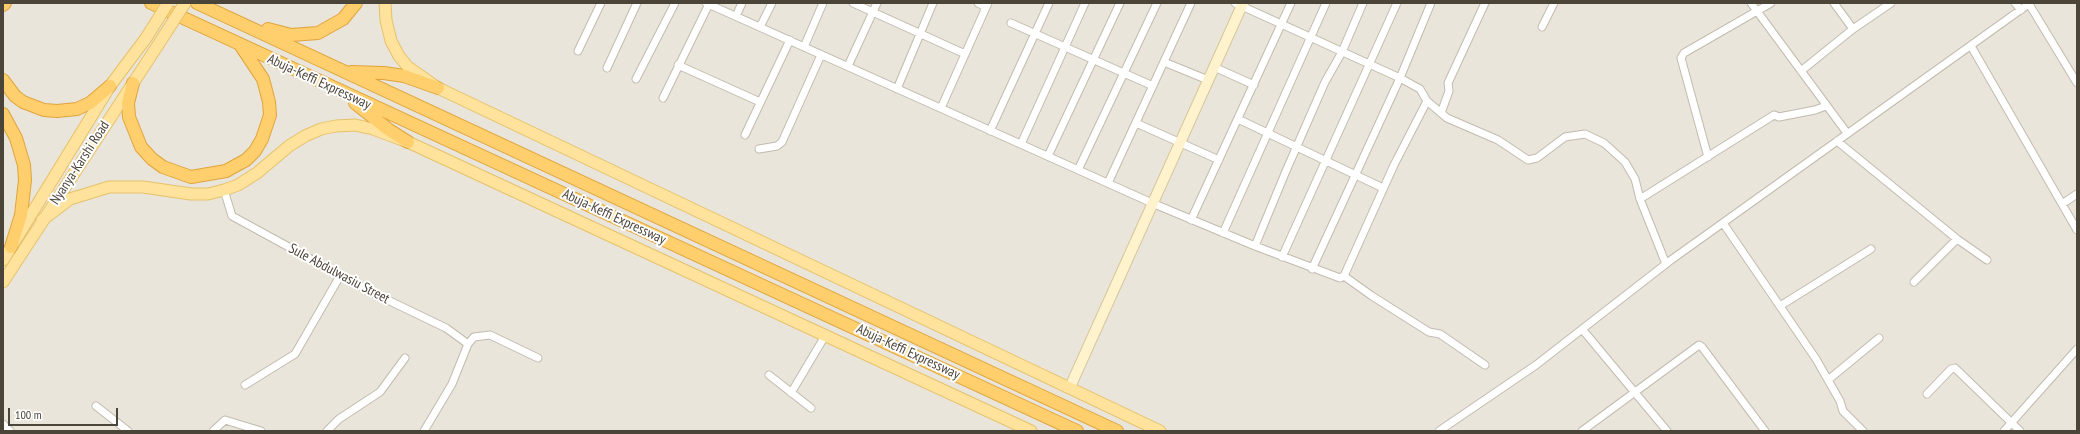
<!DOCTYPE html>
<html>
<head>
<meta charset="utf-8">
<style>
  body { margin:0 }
  #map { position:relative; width:2080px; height:434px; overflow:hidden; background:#f6f3ec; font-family:"PT Sans Narrow",sans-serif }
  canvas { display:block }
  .frame { position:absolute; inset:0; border:4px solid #4b4439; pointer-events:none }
  .scale { position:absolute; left:8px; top:408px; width:110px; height:18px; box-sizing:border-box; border:2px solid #4b4439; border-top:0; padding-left:5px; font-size:12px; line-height:14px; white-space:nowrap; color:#4b4439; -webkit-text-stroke:3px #fff; paint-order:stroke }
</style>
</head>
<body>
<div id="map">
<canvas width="2080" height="434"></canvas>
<div class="frame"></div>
<div class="scale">100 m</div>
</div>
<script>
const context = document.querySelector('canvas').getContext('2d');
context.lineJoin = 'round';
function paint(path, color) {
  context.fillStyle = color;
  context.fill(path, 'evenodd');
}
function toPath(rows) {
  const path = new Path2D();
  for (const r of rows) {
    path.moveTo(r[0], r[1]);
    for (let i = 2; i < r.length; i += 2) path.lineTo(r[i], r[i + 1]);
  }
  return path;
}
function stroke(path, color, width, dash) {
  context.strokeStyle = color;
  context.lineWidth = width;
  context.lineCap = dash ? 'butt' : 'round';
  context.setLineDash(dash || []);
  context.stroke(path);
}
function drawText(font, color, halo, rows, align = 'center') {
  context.font = font + ' "PT Sans Narrow",sans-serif';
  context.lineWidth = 4;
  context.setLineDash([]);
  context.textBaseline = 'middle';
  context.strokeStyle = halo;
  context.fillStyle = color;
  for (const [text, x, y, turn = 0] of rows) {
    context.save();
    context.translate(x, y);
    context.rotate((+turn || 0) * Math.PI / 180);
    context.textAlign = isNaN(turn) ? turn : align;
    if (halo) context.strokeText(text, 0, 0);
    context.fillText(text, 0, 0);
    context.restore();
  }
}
const residential = toPath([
  [3,3,2077,3,2077,431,3,431]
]);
const street = toPath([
  [706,3,1152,203,1255,246,1340,278,1344,276,1394,165,1427,101],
  [853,3,965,54],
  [978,3,986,7],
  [1235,3,1400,78,1420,89,1427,101,1447,118,1498,140,1528,160,1537,158,1565,137,1585,134,1604,143,1625,162,1635,179,1640,199,1666,264],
  [1751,3,1847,133],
  [1834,3,1853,29],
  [2015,3,2021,10],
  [2029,4,2077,83],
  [736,16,742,3],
  [1011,23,1153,86],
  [760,27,772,3],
  [1542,27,1554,3],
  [1971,46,2077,230],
  [804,47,823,3],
  [578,51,601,3],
  [1164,62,1208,80],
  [678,65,760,102],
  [848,66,877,3],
  [1214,67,1254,85],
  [607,68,637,3],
  [1801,71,1853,29,1891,3],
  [636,79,675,3],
  [897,89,933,3],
  [663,98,709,4],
  [941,108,988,3],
  [1441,113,1449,91,1448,83,1485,3],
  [1238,119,1383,188],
  [1136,123,1219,160],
  [990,131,1049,3],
  [745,135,790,40],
  [1837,141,1957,239,1987,260],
  [1021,144,1085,3],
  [759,149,777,146,782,142,821,55],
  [1048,156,1120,3],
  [1708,157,1681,58,1684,53,1771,3],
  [1078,170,1157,3],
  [1108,183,1191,3],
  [224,190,232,216,371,292,446,328,468,344],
  [1640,199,1774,115,1779,117,1815,110,1826,106],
  [2062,204,2077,194],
  [1191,220,1291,3],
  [1723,223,1816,359,1840,401,1843,411,1863,431],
  [1223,233,1326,3],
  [1255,246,1286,171,1325,82,1342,52,1363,3],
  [1282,257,1397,3],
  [1312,269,1400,78,1431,3],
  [1344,276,1372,296,1429,332,1440,334,1485,365],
  [1914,282,1957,239],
  [1780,306,1871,249],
  [1582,329,1667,431],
  [769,375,811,408],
  [1828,380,1879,338],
  [245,385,295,354,340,276],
  [791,393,825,336],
  [1927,394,1951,369,1955,368,2020,431],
  [96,406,128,431],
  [3,424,10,431],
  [213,431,225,420,261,431],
  [327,431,339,419,380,392,405,358],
  [424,431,452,384,468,344,474,337,490,335,538,358],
  [1439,431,1536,365,1671,260,2030,3],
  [1582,431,1699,345,1702,347,1765,431],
  [2004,431,2077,349]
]);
const secondary = toPath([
  [1070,387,1243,3]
]);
const primary = toPath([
  [385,3,386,20,391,41,399,56,408,67,438,88,1160,431],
  [42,220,70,199,109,187,143,187,191,194,208,194,224,190,238,185,257,173,289,146,305,136,321,129,336,126,355,125,373,129,408,142,1031,431],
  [3,260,110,86,146,38],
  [3,282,158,45]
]);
const highway = toPath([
  [151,3,1077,431],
  [197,3,1117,431],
  [3,5,5,3],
  [268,29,291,35,318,33,343,19,356,3],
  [351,72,384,73,404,76,438,88],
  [3,80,15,96,23,102,44,110,57,111,77,109,90,103,110,86],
  [133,83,128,103,129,117,141,147,152,159,163,167,191,177,226,171,246,160,255,151,262,139,270,115,269,102,263,79,241,46],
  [355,103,389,130,408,142],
  [3,114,16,138,24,165,25,180,21,215,11,247]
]);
const primaryBridge = toPath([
  [146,38,168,3],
  [158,45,185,3]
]);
const streetNames = [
  ["Abuja-Keffi Expressway",319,82,25],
  ["Nyanya-Karshi Road",80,163,-57],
  ["Abuja-Keffi Expressway",614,217,25],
  ["Sule Abdulwasiu Street",339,274,28],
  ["Abuja-Keffi Expressway",908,352,25]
];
paint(residential, '#eae5da');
stroke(street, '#c2bbae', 9);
stroke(secondary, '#d6c79b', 12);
stroke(primary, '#e6c16a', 13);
stroke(highway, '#e0a43c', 14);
stroke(street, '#fff', 7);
stroke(secondary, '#fff3cd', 10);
stroke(primary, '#ffe39c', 11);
stroke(highway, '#ffcf6e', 12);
stroke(primaryBridge, '#e6c16a', 13, []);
stroke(primaryBridge, '#ffe39c', 11);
drawText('14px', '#4b4439', '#fff', streetNames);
</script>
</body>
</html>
